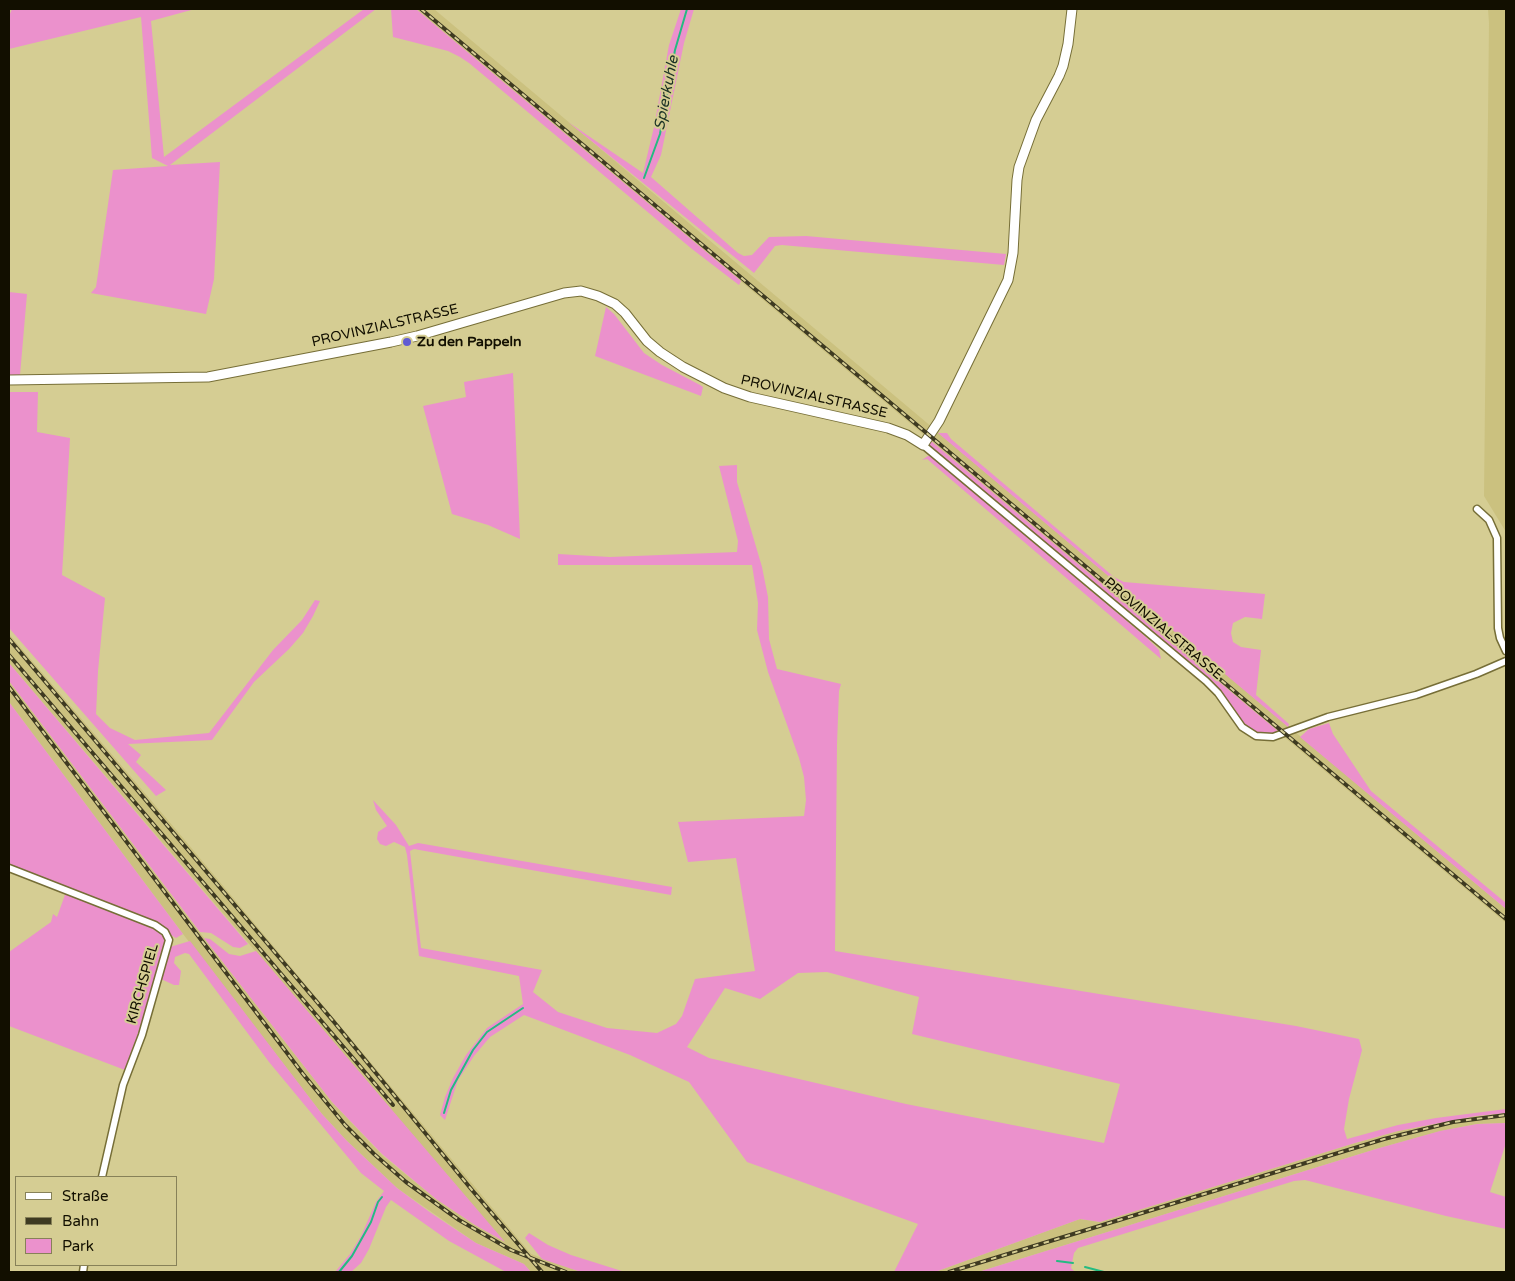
<!DOCTYPE html>
<html>
<head>
<meta charset="utf-8">
<style>
  body { margin:0 }
  #map { position:relative; width:1515px; height:1281px; overflow:hidden; background:#d5cd93; font-family:"Varela Round",sans-serif }
  canvas { display:block }
  .frame { position:absolute; inset:0; border:10px solid #120f00; pointer-events:none }
  .legend { position:absolute; left:15px; top:1176px; width:162px; height:90px; box-sizing:border-box; background:#d5cd93; border:1px solid #878158; margin:0; padding:6px 9px; list-style:none; font-size:15px; color:#120f00 }
  .legend li { display:flex; align-items:center; gap:10px; height:25px }
  .legend b { width:25px; border:1px solid #878158 }
</style>
</head>
<body>
<div id="map">
<canvas width="1515" height="1281"></canvas>
<div class="frame"></div>
<ul class="legend">
<li><b style="height:6px;background:#fff"></b>Straße</li>
<li><b style="height:6px;background:#3e3a21"></b>Bahn</li>
<li><b style="height:14px;background:#eb91cc"></b>Park</li>
</ul>
</div>
<script>
const context = document.querySelector('canvas').getContext('2d');
context.lineJoin = 'round';
function paint(path, color) {
  context.fillStyle = color;
  context.fill(path, 'evenodd');
}
function toPath(rows) {
  const path = new Path2D();
  for (const r of rows) {
    path.moveTo(r[0], r[1]);
    for (let i = 2; i < r.length; i += 2) path.lineTo(r[i], r[i + 1]);
  }
  return path;
}
function stroke(path, color, width, dash) {
  context.strokeStyle = color;
  context.lineWidth = width;
  context.lineCap = dash ? 'butt' : 'round';
  context.setLineDash(dash || []);
  context.stroke(path);
}
function drawText(font, color, halo, rows, align = 'center') {
  context.font = font + ' "Varela Round",sans-serif';
  context.lineWidth = 4;
  context.setLineDash([]);
  context.textBaseline = 'middle';
  context.strokeStyle = halo;
  context.fillStyle = color;
  for (const [text, x, y, turn = 0] of rows) {
    context.save();
    context.translate(x, y);
    context.rotate((+turn || 0) * Math.PI / 180);
    context.textAlign = isNaN(turn) ? turn : align;
    if (halo) context.strokeText(text, 0, 0);
    context.fillText(text, 0, 0);
    context.restore();
  }
}
const built = toPath([
  [416,9,434,9,1506,909,1506,923],
  [1488,9,1506,9,1506,532,1484,496,1489,23],
  [9,634,178,832,531,1254,581,1272,531,1272,524,1264,476,1243,397,1188,346,1140,322,1114,183,934,9,702,9,681,204,938,332,1102,382,1155,436,1199,475,1225,503,1241,9,663],
  [1506,1113,1506,1123,1477,1124,1441,1131,1376,1149,978,1272,935,1272,1080,1219,1100,1222,1355,1143,1398,1131,1476,1116]
]);
const green = toPath([
  [12,9,195,9,151,21,164,157,364,9,376,9,170,165,220,162,214,279,206,314,91,293,96,287,113,170,168,166,152,158,141,17,9,49,9,16],
  [391,9,416,9,741,281,739,285,692,249,469,63,460,57,448,51,393,37],
  [681,9,694,9,684,43,661,155,651,177,738,253,744,256,752,255,769,237,806,236,1006,254,1004,265,782,245,775,246,754,273,568,122,643,173,654,127,669,45],
  [9,292,27,294,20,375,9,375],
  [606,307,614,314,644,353,662,365,700,385,703,387,701,396,595,356],
  [513,373,520,539,488,525,452,514,423,406,466,397,464,382],
  [9,392,38,392,37,432,70,438,62,575,105,598,98,671,96,714,110,728,135,740,209,733,273,650,302,620,315,600,320,601,313,616,303,633,289,649,254,682,212,740,128,744,141,755,136,762,166,790,156,796,9,628],
  [938,433,947,433,951,439,1114,577,1124,582,1265,594,1262,619,1245,617,1233,623,1231,633,1233,642,1241,647,1261,650,1256,695,1289,724,1288,727],
  [931,441,955,461,1279,732,1271,734,1258,733,1245,726,1226,698,1203,677,931,449,929,444],
  [928,456,931,456,1147,638,1159,650,1161,659,927,459,922,460],
  [737,465,737,482,762,567,768,597,769,639,777,669,841,684,839,691,837,744,835,951,1296,1026,1359,1039,1362,1050,1349,1099,1344,1129,1347,1139,1398,1125,1436,1118,1506,1109,1506,1113,1476,1116,1398,1131,1355,1143,1100,1222,1080,1219,935,1272,894,1272,918,1224,747,1162,689,1082,630,1055,524,1015,490,1037,474,1056,458,1080,445,1120,440,1115,445,1097,453,1078,466,1055,487,1028,523,1004,519,976,419,956,407,855,405,847,394,842,386,846,380,844,377,839,378,832,387,826,376,810,373,800,396,825,409,846,418,843,672,887,671,895,414,849,410,851,421,948,542,970,533,992,558,1012,607,1028,657,1033,676,1024,682,1016,695,979,755,971,736,858,688,862,678,822,804,816,806,800,804,777,799,758,768,672,757,630,758,603,752,565,558,565,558,554,610,557,737,552,738,541,719,466],
  [827,972,919,997,912,1034,1120,1084,1104,1143,906,1104,709,1058,687,1047,725,988,760,999,798,973],
  [9,663,139,816,248,944,240,948,233,947,211,933,200,932,9,681],
  [9,702,183,934,176,938,168,933,164,926,152,920,9,866],
  [1329,723,1333,734,1371,791,1506,903,1506,909,1300,737,1309,729],
  [66,892,154,928,164,936,164,948,154,988,125,1070,9,1026,9,952,51,922,53,914,57,917],
  [204,938,210,939,229,954,240,956,256,951,505,1242,475,1225,436,1199,382,1154,332,1102],
  [190,941,322,1114,346,1140,397,1188,431,1213,476,1243,524,1264,531,1272,506,1272,449,1241,391,1200,386,1207,369,1249,361,1263,351,1272,335,1272,350,1254,361,1236,376,1202,384,1191,361,1173,269,1062,189,954,185,953,175,957,174,963,181,971,179,985,174,985,161,979,170,947],
  [1506,1123,1506,1143,1490,1192,1506,1197,1506,1229,1446,1216,1305,1180,1294,1181,1078,1248,1074,1253,1071,1268,1075,1272,978,1272,1376,1149,1440,1131,1477,1124],
  [529,1233,548,1245,571,1255,625,1272,581,1272,542,1259,525,1238]
]);
const stream = toPath([
  [644,178,660,134,675,50,687,9],
  [444,1113,451,1090,473,1050,487,1032,523,1008],
  [1057,1261,1073,1263],
  [1085,1267,1104,1272],
  [339,1272,352,1256,371,1222,378,1202,382,1197]
]);
const street = toPath([
  [923,445,1206,681,1218,693,1242,727,1256,736,1273,737,1328,717,1416,695,1476,674,1506,661],
  [1477,509,1489,520,1497,538,1498,628,1500,638,1506,651],
  [9,868,155,925,165,932,169,940,142,1035,123,1085,102,1177],
  [83,1272,84,1265]
]);
const secondary = toPath([
  [9,380,208,377,391,342,417,336,564,293,581,291,598,296,615,304,625,313,647,341,660,352,683,367,724,388,750,397,888,428,907,435,923,445,939,421,1008,280,1013,253,1017,180,1019,167,1036,120,1059,76,1063,66,1068,44,1072,9]
]);
const rail = toPath([
  [421,9,1506,919],
  [9,639,334,1022,472,1190,542,1272],
  [9,655,393,1105],
  [9,687,303,1074,345,1125,374,1154,406,1182,459,1220,511,1250,566,1272],
  [949,1272,1384,1139,1453,1122,1506,1115]
]);
const markers = [
  [407,342,5,"#605ad2"]
];
const streetNames = [
  ["PROVINZIALSTRASSE",385,326,-13],
  ["PROVINZIALSTRASSE",814,397,13],
  ["PROVINZIALSTRASSE",1163,629,40],
  ["KIRCHSPIEL",143,984,-74]
];
const poiNames = [
  ["Zu den Pappeln",417,342]
];
const waterNames = [
  ["Spierkuhle",667,93,-79]
];
paint(built, '#cbc17f');
paint(green, '#eb91cc');
stroke(stream, '#24bb81', 2);
stroke(street, '#766e37', 9);
stroke(secondary, '#766e37', 11);
stroke(street, '#fff', 6);
stroke(secondary, '#fff', 9);
stroke(rail, '#3e3a21', 4);
stroke(rail, '#d5cd93', 2, [5.5]);
for (const [x, y, r, color] of markers) {
  const dot = new Path2D();
  dot.arc(x, y, r, 0, 2 * Math.PI);
  context.fillStyle = color;
  context.fill(dot);
  stroke(dot, '#d5cd93', 2);
}
drawText('14px', '#120f00', '#d5cd93', streetNames);
drawText('bold 14px', '#120f00', '#d5cd93', poiNames, 'left');
drawText('italic 15px', '#1a3125', '#d5cd93', waterNames);
</script>
</body>
</html>
